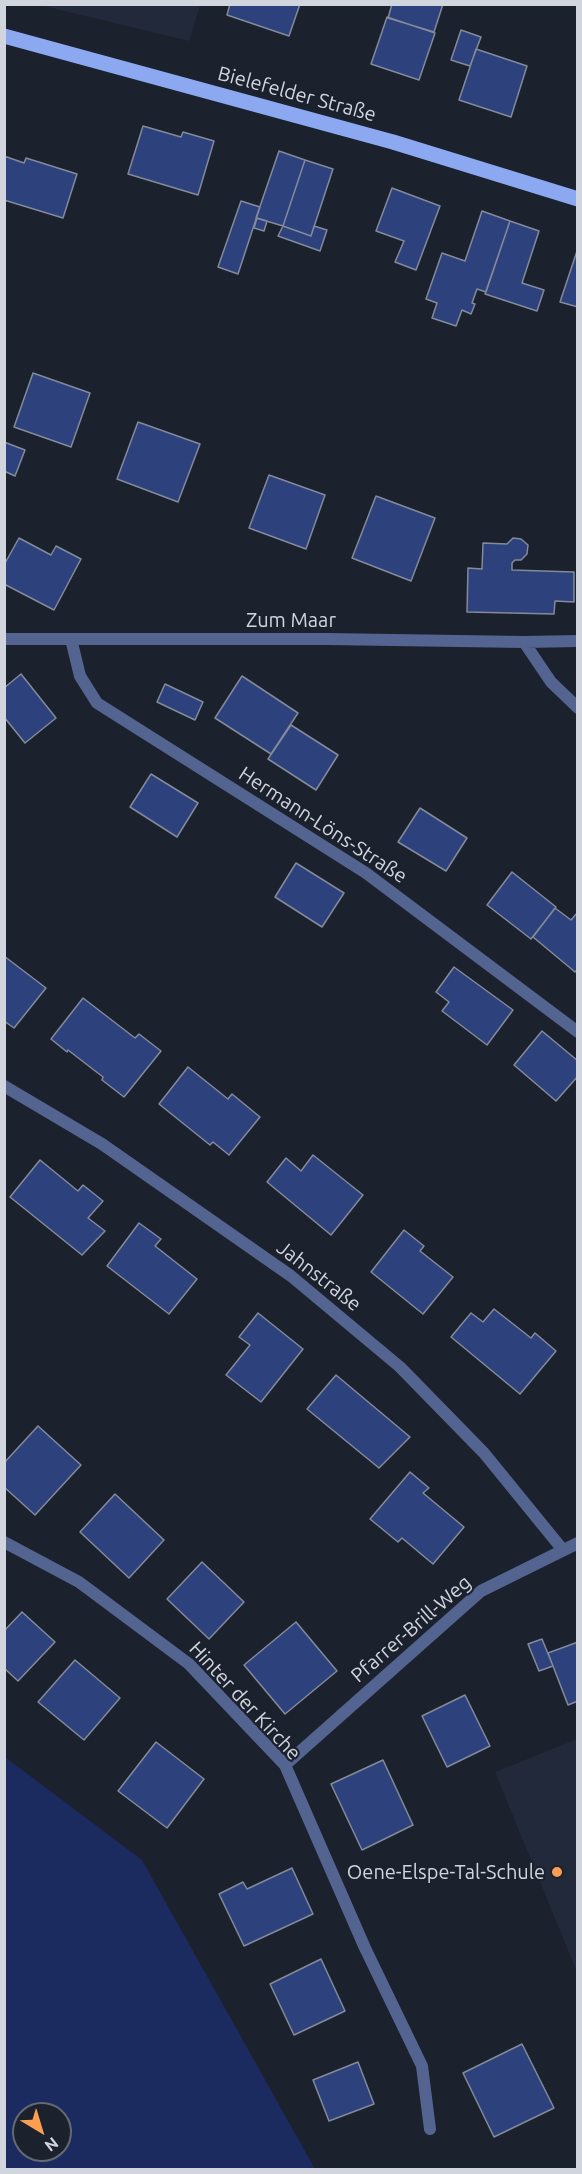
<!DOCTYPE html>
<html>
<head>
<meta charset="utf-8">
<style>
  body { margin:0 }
  #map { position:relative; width:582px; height:2174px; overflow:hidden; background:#1c212e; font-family:Ubuntu,sans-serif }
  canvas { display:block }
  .frame { position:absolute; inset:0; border:6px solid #d1d5de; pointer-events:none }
  .north { position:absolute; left:12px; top:2102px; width:60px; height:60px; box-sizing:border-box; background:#1c212e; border:2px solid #646974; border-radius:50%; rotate:142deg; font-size:16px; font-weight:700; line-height:24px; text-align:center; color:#d1d5de }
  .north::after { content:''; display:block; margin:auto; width:21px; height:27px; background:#fc9e52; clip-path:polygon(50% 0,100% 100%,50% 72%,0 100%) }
</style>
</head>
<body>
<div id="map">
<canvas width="582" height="2174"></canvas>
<div class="frame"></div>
<div class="north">N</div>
</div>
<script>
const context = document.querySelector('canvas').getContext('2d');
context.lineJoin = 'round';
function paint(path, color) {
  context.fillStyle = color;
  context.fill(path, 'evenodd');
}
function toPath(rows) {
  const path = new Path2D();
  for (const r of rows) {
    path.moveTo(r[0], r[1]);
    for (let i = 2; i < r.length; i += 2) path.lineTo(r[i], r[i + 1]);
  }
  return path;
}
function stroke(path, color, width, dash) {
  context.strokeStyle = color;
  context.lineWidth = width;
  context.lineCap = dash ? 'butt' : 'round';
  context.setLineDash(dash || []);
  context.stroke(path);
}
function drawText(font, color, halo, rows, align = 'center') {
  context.font = font + ' Ubuntu,sans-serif';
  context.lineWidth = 4.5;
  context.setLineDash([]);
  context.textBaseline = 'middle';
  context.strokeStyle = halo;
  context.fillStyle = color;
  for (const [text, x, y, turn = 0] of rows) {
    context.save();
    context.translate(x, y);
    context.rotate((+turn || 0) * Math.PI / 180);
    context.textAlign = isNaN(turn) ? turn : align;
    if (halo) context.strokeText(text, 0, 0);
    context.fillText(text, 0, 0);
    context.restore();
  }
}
const built = toPath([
  [40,5,200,5,189,41],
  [577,1739,577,1972,495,1772]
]);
const green = toPath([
  [5,1757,142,1860,315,2169,5,2169],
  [24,2114,60,2114,60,2150,24,2150]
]);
const building = toPath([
  [230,4,300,4,289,36,227,15,230,4],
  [392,4,443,4,434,32,388,18,392,4],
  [387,17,435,33,419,80,371,64,387,17],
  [461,30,481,37,470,66,451,60,461,30],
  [476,49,527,66,511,117,459,100,476,49],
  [143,126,181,137,183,132,214,141,198,195,128,174,143,126],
  [279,151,305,160,283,226,256,218,279,151],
  [4,156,24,163,26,158,77,174,63,218,4,200,4,156],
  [305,160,333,169,311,236,283,226,305,160],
  [392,188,440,206,416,270,395,262,404,241,376,231,392,188],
  [241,201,260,207,238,274,218,267,241,201],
  [482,211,510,221,486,292,477,289,472,303,475,304,471,314,462,310,456,326,432,318,437,303,426,299,442,253,465,261,482,211],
  [257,218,267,221,264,231,254,228,257,218],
  [510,221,539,231,522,283,544,290,537,311,485,294,510,221],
  [283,226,311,236,314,226,327,230,320,251,278,236,283,226],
  [578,248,578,307,560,302,578,248],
  [33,373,90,393,71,447,14,427,33,373],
  [138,422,200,444,178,502,117,479,138,422],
  [4,442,25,450,15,476,4,471,4,442],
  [269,475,325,495,306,549,249,528,269,475],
  [376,496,435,518,411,581,352,558,376,496],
  [19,538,51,555,56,546,81,559,54,610,4,584,4,565,19,538],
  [513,538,521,539,528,545,527,554,521,560,515,560,512,563,512,570,574,572,574,602,555,601,554,614,467,612,468,568,482,569,483,543,507,544,513,538],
  [21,674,56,718,25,743,4,717,4,688,21,674],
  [242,676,298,713,271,754,215,718,242,676],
  [165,684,203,702,195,720,157,702,165,684],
  [291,725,338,755,316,790,268,759,291,725],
  [151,774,198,803,177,837,130,807,151,774],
  [420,808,467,838,446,871,398,842,420,808],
  [296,863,344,893,322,927,275,897,296,863],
  [512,872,556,907,531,939,487,905,512,872],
  [555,908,571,920,578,912,578,969,575,972,533,937,555,908],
  [4,956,46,988,14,1028,4,1021,4,956],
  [454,967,513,1010,487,1045,442,1011,449,1002,436,992,454,967],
  [83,998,135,1038,139,1034,161,1051,124,1097,102,1080,103,1077,68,1050,67,1052,51,1039,83,998],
  [542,1031,578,1061,578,1076,556,1101,514,1065,542,1031],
  [188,1067,228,1099,232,1094,260,1117,229,1155,213,1142,210,1145,159,1104,188,1067],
  [313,1155,363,1195,331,1235,267,1182,286,1158,301,1171,313,1155],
  [40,1160,78,1191,83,1185,103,1201,88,1218,105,1231,82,1255,10,1197,40,1160],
  [139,1223,161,1239,155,1246,197,1279,169,1314,107,1266,139,1223],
  [404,1230,424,1246,420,1251,453,1277,423,1314,371,1272,404,1230],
  [494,1309,531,1338,535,1333,556,1351,520,1394,451,1337,471,1313,483,1322,494,1309],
  [258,1313,303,1349,261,1402,226,1375,250,1345,239,1337,258,1313],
  [336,1375,410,1437,379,1468,307,1409,336,1375],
  [38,1426,81,1465,35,1515,4,1487,4,1463,38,1426],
  [410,1472,429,1488,423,1493,464,1527,433,1564,402,1538,398,1542,370,1519,410,1472],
  [115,1494,164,1540,129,1578,80,1532,115,1494],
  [202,1562,244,1602,209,1639,167,1599,202,1562],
  [22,1612,55,1642,18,1681,4,1668,4,1631,22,1612],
  [296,1622,337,1671,285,1714,244,1665,296,1622],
  [542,1639,553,1666,539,1671,528,1644,542,1639],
  [578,1642,578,1701,568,1705,548,1653,578,1642],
  [75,1660,120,1698,84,1740,38,1702,75,1660],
  [465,1695,490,1746,447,1767,422,1716,465,1695],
  [156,1742,204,1779,167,1828,118,1791,156,1742],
  [383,1760,413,1825,362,1850,331,1784,383,1760],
  [292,1868,313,1914,244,1946,219,1894,243,1882,247,1889,292,1868],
  [321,1959,345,2011,294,2035,270,1984,321,1959],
  [522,2044,554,2108,494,2137,463,2073,522,2044],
  [358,2062,374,2104,329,2121,313,2080,358,2062]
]);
const street = toPath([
  [4,639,327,639,524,642,578,641],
  [71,639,80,676,97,703,366,873,578,1032],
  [524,642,551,682,578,708],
  [4,1086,102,1144,291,1276,400,1367,484,1453,563,1550],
  [4,1542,79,1582,189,1664,285,1765,365,1948,422,2066,430,2129],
  [285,1765,481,1591,578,1543]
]);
const primary = toPath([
  [4,36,393,142,578,199]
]);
const markers = [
  [557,1872,6,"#fc9e52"]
];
const streetNames = [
  ["Bielefelder Straße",297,94,15],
  ["Zum Maar",291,620],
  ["Hermann-Löns-Straße",323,825,33],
  ["Jahnstraße",319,1276,38],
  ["Pfarrer-Brill-Weg",411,1629,-41],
  ["Hinter der Kirche",245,1701,47]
];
const poiNames = [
  ["Oene-Elspe-Tal-Schule",545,1872]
];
paint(built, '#22293b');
paint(green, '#1b2b5f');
paint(building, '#2d427c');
stroke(building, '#838a9a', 1.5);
stroke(street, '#536490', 12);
stroke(primary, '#8ba8f0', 15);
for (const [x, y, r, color] of markers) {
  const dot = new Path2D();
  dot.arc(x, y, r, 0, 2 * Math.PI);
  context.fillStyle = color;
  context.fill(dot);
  stroke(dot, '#1c212e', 2);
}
drawText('20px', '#d1d5de', '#1c212e', streetNames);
drawText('20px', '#d1d5de', '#1c212e', poiNames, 'right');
</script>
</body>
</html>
